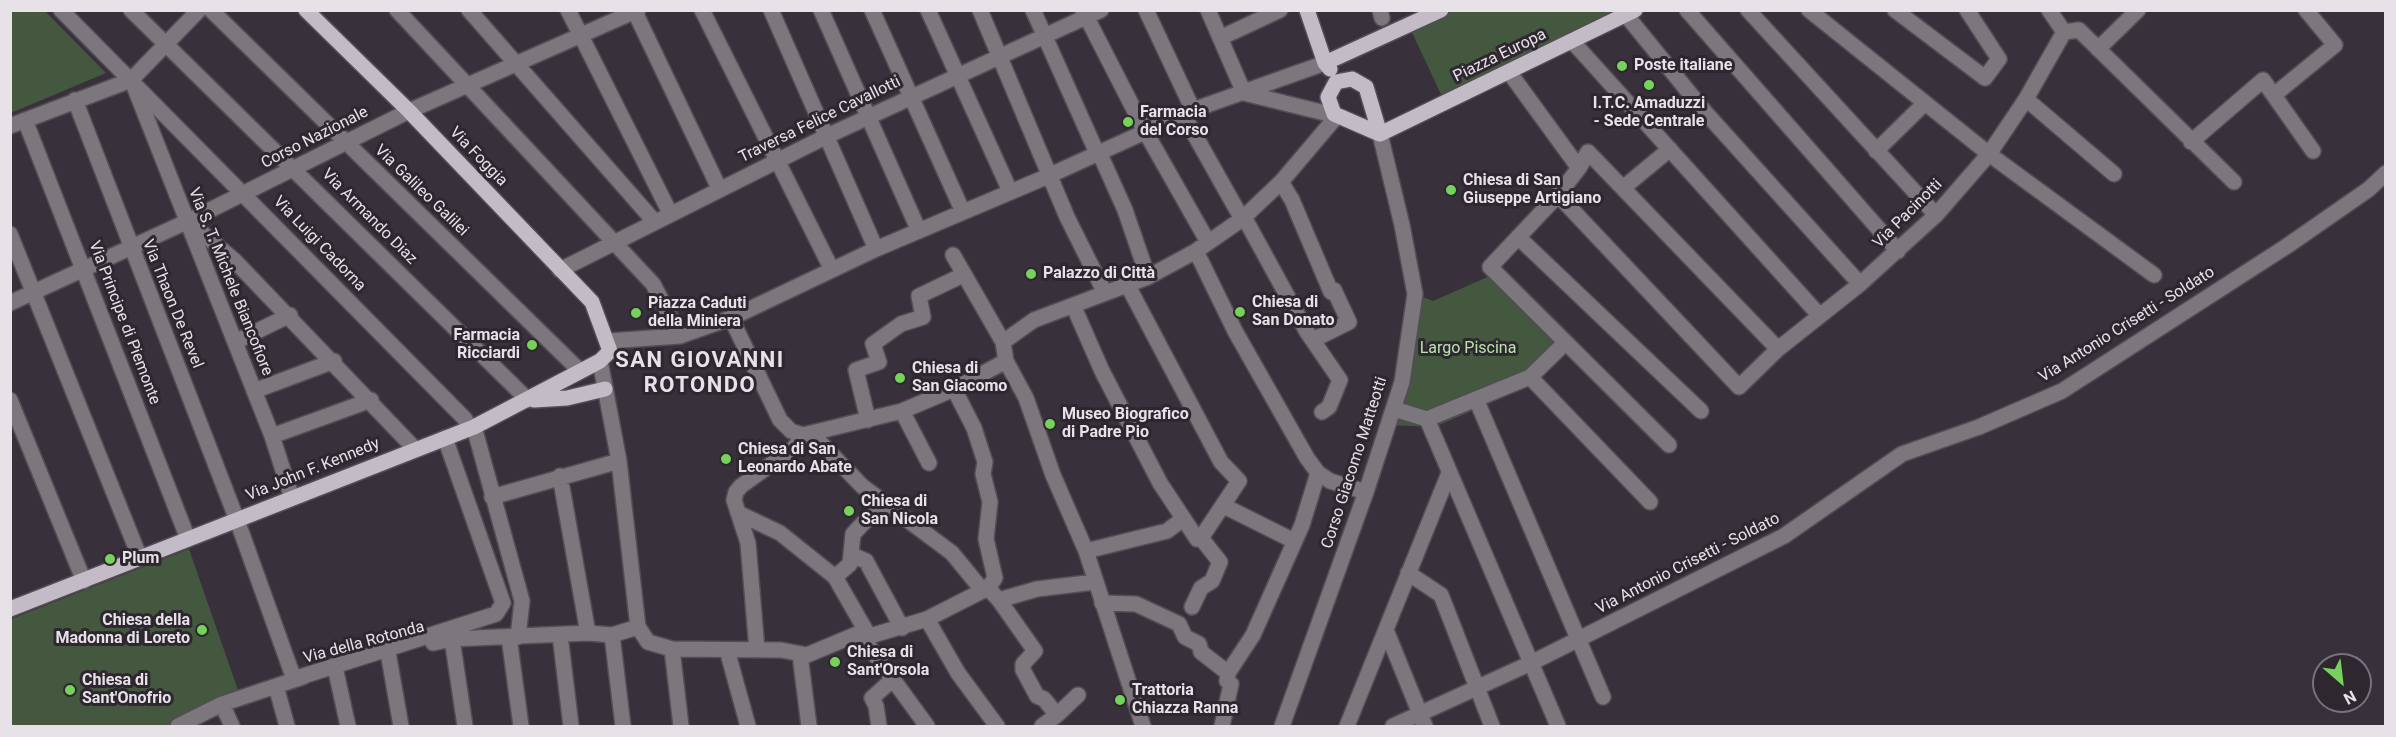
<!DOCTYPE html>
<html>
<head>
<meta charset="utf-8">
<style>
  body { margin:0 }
  #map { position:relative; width:2396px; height:737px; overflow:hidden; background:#38303a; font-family:Roboto,sans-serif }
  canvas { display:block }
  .frame { position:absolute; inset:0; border:12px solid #e7e2e8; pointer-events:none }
  .north { position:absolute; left:2312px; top:653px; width:60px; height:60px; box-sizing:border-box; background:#2e2730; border:2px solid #78727a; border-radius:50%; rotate:152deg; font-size:16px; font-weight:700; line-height:24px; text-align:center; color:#e7e2e8 }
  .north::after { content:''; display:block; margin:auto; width:21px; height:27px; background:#75d25b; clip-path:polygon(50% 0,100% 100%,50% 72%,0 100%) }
</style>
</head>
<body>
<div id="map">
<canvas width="2396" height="737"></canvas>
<div class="frame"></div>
<div class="north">N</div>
</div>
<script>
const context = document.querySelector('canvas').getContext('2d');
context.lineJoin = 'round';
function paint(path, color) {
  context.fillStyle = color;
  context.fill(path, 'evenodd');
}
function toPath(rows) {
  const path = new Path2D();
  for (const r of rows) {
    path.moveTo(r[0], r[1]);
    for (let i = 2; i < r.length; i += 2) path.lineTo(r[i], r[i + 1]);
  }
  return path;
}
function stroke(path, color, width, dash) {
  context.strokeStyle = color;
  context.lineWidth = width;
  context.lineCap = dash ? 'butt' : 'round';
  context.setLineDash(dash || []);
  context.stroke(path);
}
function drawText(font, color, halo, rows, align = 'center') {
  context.font = font + ' Roboto,sans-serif';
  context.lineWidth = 6;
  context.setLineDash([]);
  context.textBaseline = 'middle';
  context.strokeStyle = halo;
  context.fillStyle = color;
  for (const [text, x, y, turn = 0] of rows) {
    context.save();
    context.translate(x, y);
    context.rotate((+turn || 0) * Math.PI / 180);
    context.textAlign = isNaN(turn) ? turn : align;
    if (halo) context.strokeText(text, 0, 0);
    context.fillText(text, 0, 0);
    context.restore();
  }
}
const green = toPath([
  [11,10,45,11,106,73,11,113],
  [1445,11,1626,11,1445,103,1409,26],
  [1492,275,1564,354,1533,385,1434,427,1389,425,1415,294,1433,301],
  [189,549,239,693,178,726,11,726,11,619]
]);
const minor = toPath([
  [61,10,465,419,469,429],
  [131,10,528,400],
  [211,10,580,371],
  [397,10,653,284,680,336],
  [469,10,654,221],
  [568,10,670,213],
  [634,10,719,188],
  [702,10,832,270],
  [771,10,876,249],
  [821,10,919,231],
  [872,10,963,212],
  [928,10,1010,191],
  [980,10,1067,217,1105,293],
  [1033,10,1097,153],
  [1083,10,1145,131,1208,242],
  [1146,10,1193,110],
  [1208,10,1244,93],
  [1380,10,1382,18],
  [1687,10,1898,251],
  [1748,10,1936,215],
  [1809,10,1989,154,2154,275],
  [1895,10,1985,78,1999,59,1967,10],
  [2049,10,2064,32,2079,30,2234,182],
  [1626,15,1705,112,1860,284],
  [1220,38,1280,10],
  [1572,41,1820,316],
  [2098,49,2138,10],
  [1509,72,1579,168,1558,195,1490,267,1669,445],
  [134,86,272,436,292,498],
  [2274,95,2335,45,2306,10],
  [2026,99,2114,174],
  [75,100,237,520,294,679,496,614,503,603,445,438],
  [1183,114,1242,219],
  [25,120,188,539],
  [10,126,131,80,199,10],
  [2191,142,2263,80,2313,151],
  [1876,151,1925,103],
  [1099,152,1125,210,1148,277],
  [1579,168,1588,152,1778,349],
  [1281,182,1292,200,1331,292,1334,290,1349,322,1313,340],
  [1623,188,1670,149],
  [1558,195,1739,387,1778,349,1860,284,1936,215,1989,154,2026,99,2064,32],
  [1244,217,1307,332,1340,380,1329,407,1322,412],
  [188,221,234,260,415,449],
  [10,234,140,558],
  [1518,237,1701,411],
  [1196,251,1235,331,1307,458,1318,473,1330,481,1366,492],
  [953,255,1003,342],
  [560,270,825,137,1101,10],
  [1128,286,1221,462,1239,481,1201,538],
  [10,303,186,222,409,111,638,10],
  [1073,305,1102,371,1160,483,1197,539,1201,538,1220,562,1212,581,1201,588,1192,607],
  [731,318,780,420,791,431,803,435,902,411,954,389,1006,361,1003,342,1034,320,1148,277,1196,251,1242,219,1281,182,1337,116,1244,93],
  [608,341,680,336,731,318,876,249,1046,177,1193,110,1325,63],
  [235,342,290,315],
  [600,361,619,461,638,627,648,642,672,649,681,726],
  [1006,361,1026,398,1053,475,1086,551,1143,726],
  [1530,377,1650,502],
  [954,389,974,428,985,462,983,474,990,502,986,539,995,578,988,588],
  [254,391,334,361],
  [1476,399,1603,697],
  [10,400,84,581],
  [1394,409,1427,419,1530,377,1565,343],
  [902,411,929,463],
  [1427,419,1558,726],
  [868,420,856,370,879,362,873,344,901,324,923,317,919,296,963,275],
  [474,427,522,601,518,637],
  [812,434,862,486,952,553,983,591],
  [272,436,371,400],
  [560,476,588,633],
  [492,497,619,461],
  [1224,506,1294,541],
  [738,513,780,533,835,577,866,631],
  [1086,551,1167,531,1183,519],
  [852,555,866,561,902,628],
  [1408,573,1441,595,1492,726],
  [835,577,850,564,853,534,883,502],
  [999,600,1035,651,1023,664,1023,670,1037,696,1044,699,1057,715,1042,726],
  [1102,603,1136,604,1179,624,1185,637,1199,644,1201,652,1228,673],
  [927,619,958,673,997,726],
  [1386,630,1425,726],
  [560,635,571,726],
  [612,635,623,726],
  [870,636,927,619,988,588,999,600,1037,589,1095,582],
  [870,636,865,641,927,726],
  [509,637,521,726],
  [452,639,465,726],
  [433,643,452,639,588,633,612,635,638,627],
  [672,649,781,650,807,655,862,632,866,631,870,636],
  [727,650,748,726],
  [757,650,748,543,734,500,736,492,741,486,794,448,803,435],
  [388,652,401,726],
  [800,655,809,726],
  [335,667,348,726],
  [276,686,287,726],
  [222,704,232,726],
  [1057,715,1078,695],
  [178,726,222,704,303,677],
  [879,726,876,706,872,698,892,680],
  [1222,726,1231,684,1227,681,1228,673,1253,635,1302,525,1318,473],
  [1282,726,1366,492,1402,382,1415,294,1402,225,1380,134],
  [1347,726,1449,473],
  [1393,726,1531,663,1784,536,1902,454,1979,427,2062,391,2287,246,2369,189,2386,173]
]);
const major = toPath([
  [1307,10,1325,63,1330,69],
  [1325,63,1441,10],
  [1380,134,1366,87,1352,79,1336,82,1328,97,1334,114,1380,134,1635,10],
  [534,400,567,398,605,389],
  [10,609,474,427,600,361,610,351,592,302,409,111,306,10]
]);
const markers = [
  [1622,66,6,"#75d25b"],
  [1649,85,6,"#75d25b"],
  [1128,122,6,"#75d25b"],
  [1451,190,6,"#75d25b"],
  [1031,274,6,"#75d25b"],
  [1240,312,6,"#75d25b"],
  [636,313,6,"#75d25b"],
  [532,345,6,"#75d25b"],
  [900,378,6,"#75d25b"],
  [1050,424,6,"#75d25b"],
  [726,459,6,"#75d25b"],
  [849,511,6,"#75d25b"],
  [110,559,6,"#75d25b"],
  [202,630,6,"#75d25b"],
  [835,662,6,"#75d25b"],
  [70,690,6,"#75d25b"],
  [1120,700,6,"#75d25b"]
];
const streetNames = [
  ["Piazza Europa",1500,56,-26],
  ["Traversa Felice Cavallotti",820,120,-26],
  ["Corso Nazionale",315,138,-27],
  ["Via Foggia",478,157,46],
  ["Via Galileo Galilei",421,191,44],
  ["Via Pacinotti",1908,214,-45],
  ["Via Armando Diaz",369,217,45],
  ["Via Luigi Cadorna",319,244,46],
  ["Via S. T. Michele Biancofiore",230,282,68],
  ["Via Thaon De Revel",172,304,68],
  ["Via Principe di Piemonte",124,323,69],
  ["Via Antonio Crisetti - Soldato",2127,325,-32],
  ["Corso Giacomo Matteotti",1355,463,-72],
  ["Via John F. Kennedy",313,470,-22],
  ["Via Antonio Crisetti - Soldato",1688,564,-27],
  ["Via della Rotonda",364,643,-15]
];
const poiNames = [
  ["Poste italiane",1634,66],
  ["I.T.C. Amaduzzi",1649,104,"center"],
  ["- Sede Centrale",1649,122,"center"],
  ["Farmacia",1140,113],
  ["del Corso",1140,131],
  ["Chiesa di San",1463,181],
  ["Giuseppe Artigiano",1463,199],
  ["Palazzo di Città",1043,274],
  ["Chiesa di",1252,303],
  ["San Donato",1252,321],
  ["Piazza Caduti",648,304],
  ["della Miniera",648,322],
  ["Farmacia",520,336,"right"],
  ["Ricciardi",520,354,"right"],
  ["Chiesa di",912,369],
  ["San Giacomo",912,387],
  ["Museo Biografico",1062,415],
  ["di Padre Pio",1062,433],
  ["Chiesa di San",738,450],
  ["Leonardo Abate",738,468],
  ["Chiesa di",861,502],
  ["San Nicola",861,520],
  ["Plum",122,559],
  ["Chiesa della",190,621,"right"],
  ["Madonna di Loreto",190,639,"right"],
  ["Chiesa di",847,653],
  ["Sant'Orsola",847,671],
  ["Chiesa di",82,681],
  ["Sant'Onofrio",82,699],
  ["Trattoria",1132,691],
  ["Chiazza Ranna",1132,709]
];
const parkNames = [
  ["Largo Piscina",1468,349]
];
const districtNames = [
  ["SAN GIOVANNI",700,361],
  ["ROTONDO",700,386]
];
paint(green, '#44573f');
stroke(minor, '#544c56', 18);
stroke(major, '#544c56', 18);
stroke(minor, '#7b777c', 15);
stroke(major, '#c3bbc5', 15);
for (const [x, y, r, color] of markers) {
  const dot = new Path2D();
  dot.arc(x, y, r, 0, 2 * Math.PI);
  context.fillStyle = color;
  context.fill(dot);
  stroke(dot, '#2e2730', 2);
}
drawText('16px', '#e7e2e8', '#2e2730', streetNames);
drawText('bold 16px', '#e7e2e8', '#2e2730', poiNames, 'left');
drawText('16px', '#b6e5aa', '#2e2730', parkNames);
context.letterSpacing = '1.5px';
drawText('bold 22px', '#e7e2e8', '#2e2730', districtNames);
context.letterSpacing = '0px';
</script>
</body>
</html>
